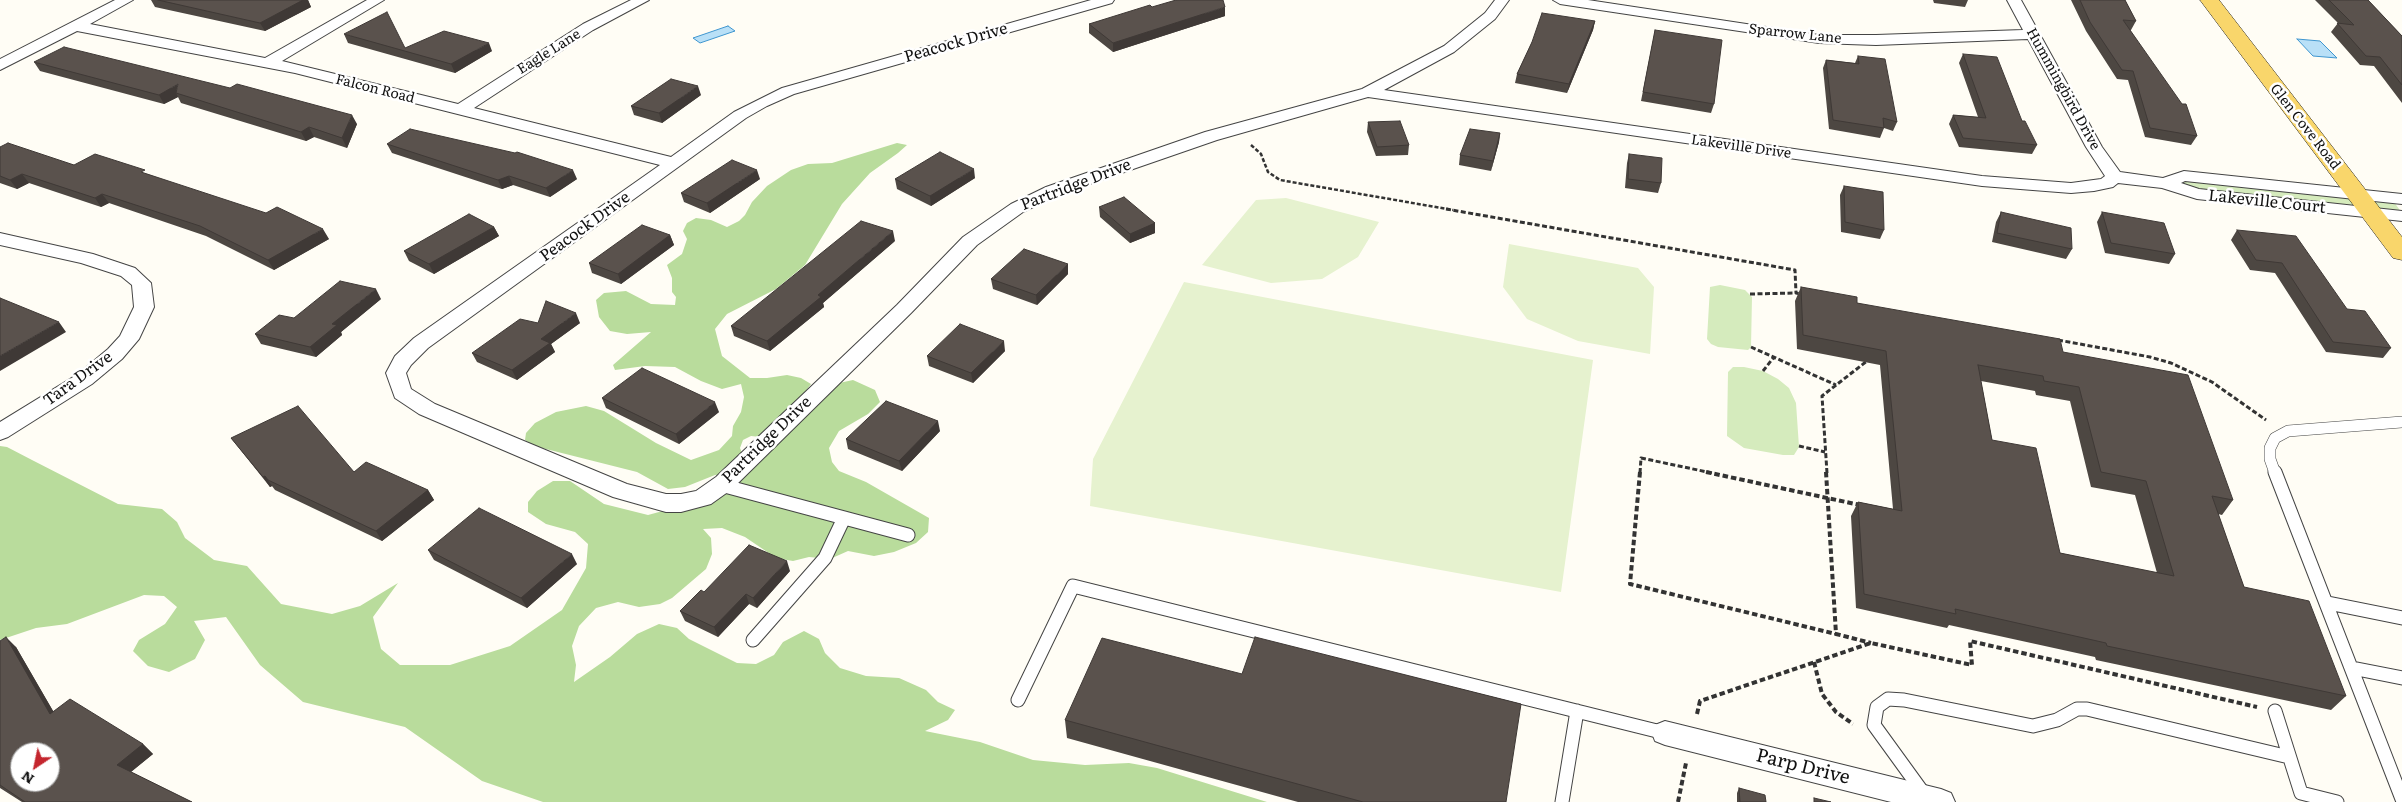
<!DOCTYPE html>
<html>
<head>
<meta charset="utf-8">
<style>
  body { margin:0 }
  #map { position:relative; width:2402px; height:802px; overflow:hidden; background:#fffdf5; font-family:Literata,serif }
  canvas { display:block }
  .north { position:absolute; left:10px; top:742px; width:50px; height:50px; box-sizing:border-box; background:#fff; border:1px solid #a0a0a0; border-radius:50%; rotate:214deg; font-size:14px; font-weight:700; line-height:20px; text-align:center; color:#111 }
  .north::after { content:''; display:block; margin:auto; width:18px; height:22px; background:#c4262e; clip-path:polygon(50% 0,100% 100%,50% 72%,0 100%) }
</style>
</head>
<body>
<div id="map">
<canvas width="2402" height="802"></canvas>
<div class="north">N</div>
</div>
<script>
const context = document.querySelector('canvas').getContext('2d');
context.lineJoin = 'round';
function paint(path, color) {
  context.fillStyle = color;
  context.fill(path, 'evenodd');
}
function toPath(rows) {
  const path = new Path2D();
  for (const r of rows) {
    path.moveTo(r[0], r[1]);
    for (let i = 2; i < r.length; i += 2) path.lineTo(r[i], r[i + 1]);
  }
  return path;
}
function stroke(path, color, width, dash) {
  context.strokeStyle = color;
  context.lineWidth = width;
  context.lineCap = dash ? 'butt' : 'round';
  context.setLineDash(dash || []);
  context.stroke(path);
}
function drawText(font, color, halo, rows, align = 'center') {
  context.font = font + ' Literata,serif';
  context.lineWidth = 5;
  context.setLineDash([]);
  context.textBaseline = 'middle';
  context.strokeStyle = halo;
  context.fillStyle = color;
  for (const [text, x, y, turn = 0] of rows) {
    context.save();
    context.translate(x, y);
    context.rotate((+turn || 0) * Math.PI / 180);
    context.textAlign = isNaN(turn) ? turn : align;
    if (halo) context.strokeText(text, 0, 0);
    context.fillText(text, 0, 0);
    context.restore();
  }
}
const green = toPath([
  [2184,176,2391,198,2402,213,2197,194,2164,183],
  [1720,285,1745,290,1752,297,1751,347,1748,350,1718,347,1711,344,1707,339,1710,287],
  [1733,367,1744,367,1763,371,1778,379,1789,388,1796,403,1799,447,1794,455,1783,455,1744,448,1727,436,1728,372]
]);
const forest = toPath([
  [897,143,907,145,898,153,870,173,842,204,805,265,776,289,727,314,715,329,722,356,750,378,767,378,787,375,801,378,811,384,798,402,830,385,853,380,875,390,880,402,868,414,839,431,829,448,832,462,839,471,866,482,929,518,928,532,916,543,894,552,874,556,848,551,830,559,809,557,793,561,776,558,745,537,722,528,703,529,711,538,712,554,706,569,672,598,660,604,639,607,618,602,596,608,579,626,572,646,576,665,574,682,610,657,637,634,659,624,677,628,689,639,737,663,756,664,774,655,783,642,804,631,819,639,825,653,840,668,866,676,899,678,926,690,938,702,955,710,948,720,925,731,980,742,1033,760,1085,765,1129,763,1157,768,1267,802,543,802,482,781,405,727,303,702,260,665,226,617,194,621,205,640,195,659,169,672,148,666,133,651,139,640,165,624,177,607,164,596,144,595,67,624,36,628,0,640,0,446,7,447,32,460,118,504,162,509,177,522,185,538,214,560,247,566,281,604,332,614,360,606,398,583,373,617,381,649,400,665,450,665,510,646,562,610,586,568,588,544,575,532,546,524,528,512,528,502,537,491,553,481,570,481,604,504,648,515,670,509,740,478,754,468,761,454,760,437,751,436,743,440,740,448,744,458,729,474,715,475,685,487,668,489,637,472,534,446,525,440,526,433,535,423,556,412,586,406,604,411,656,443,691,460,719,450,732,436,733,426,741,412,744,397,741,384,722,389,701,381,675,367,645,366,615,370,613,365,651,332,627,334,610,331,599,317,596,300,604,293,626,291,651,304,675,305,676,297,672,292,672,278,667,265,682,254,687,239,683,231,687,223,696,218,711,220,727,227,739,221,745,215,752,202,767,186,791,170,808,164,832,163]
]);
const pitch = toPath([
  [1286,198,1379,222,1358,257,1322,279,1271,283,1202,265,1256,200],
  [1509,244,1638,268,1654,287,1650,354,1578,341,1527,319,1503,287],
  [1184,282,1593,360,1561,592,1090,506,1093,459]
]);
const water = toPath([
  [728,26,735,31,700,43,693,38,728,26],
  [2297,39,2320,41,2337,58,2313,56,2297,39]
]);
const pathFar2 = toPath([
  [1251,145,1261,154,1268,172,1280,180,1453,210]
]);
const pathFar1 = toPath([
  [1446,209,1795,270,1796,293,1801,294],
  [1750,294,1796,293],
  [2058,340,2150,357,2171,363,2212,382,2266,420],
  [1751,347,1836,385],
  [1763,371,1774,357],
  [1799,446,1825,452],
  [1640,473,1641,458,1712,473],
  [1827,473,1822,396,1867,361]
]);
const path = toPath([
  [1640,472,1630,584,1836,634],
  [1706,472,1860,505],
  [1826,472,1836,634,1871,643],
  [1814,662,1822,694,1836,712,1853,724],
  [1697,714,1700,701,1871,643,1972,665,1970,641,2257,707],
  [1678,802,1686,763]
]);
const laneFar1 = toPath([
  [2275,473,2270,459,2270,448,2275,438,2288,431,2402,422]
]);
const lane = toPath([
  [2275,472,2402,799],
  [721,485,908,535],
  [2328,603,2402,618],
  [753,640,825,558,844,518],
  [2352,668,2402,678],
  [1018,700,1073,586,1665,733],
  [2275,711,2301,793,2337,802],
  [1924,794,1874,725,1877,707,1888,699,1904,700,2033,726,2057,720,2077,709,2087,709,2289,757],
  [1562,802,1577,711]
]);
const street = toPath([
  [115,0,133,0,90,24,265,58,367,0,384,0,282,61,458,104,583,24,631,0,649,0,593,30,474,108,671,157,734,112,782,88,1091,0,1114,0,1112,3,794,94,767,106,746,118,428,348,411,365,406,373,411,389,435,404,627,484,666,494,681,494,696,491,716,477,897,305,963,237,1011,204,1046,187,1205,132,1362,89,1444,46,1485,13,1495,0,1509,0,1495,19,1454,52,1384,90,1982,176,2071,183,2101,179,2105,176,2086,147,2028,39,1876,45,1819,43,1560,4,1553,0,1588,0,1819,35,1876,35,2023,30,2007,0,2021,0,2102,147,2120,172,2163,178,2184,171,2402,194,2402,204,2185,181,2181,183,2199,189,2402,211,2402,221,2197,199,2162,188,2118,183,2113,187,2094,191,2071,193,1982,186,1368,97,1217,140,1058,195,1023,212,977,245,911,313,732,489,711,504,681,512,666,512,613,497,419,414,395,398,386,373,395,356,414,338,660,165,295,73,77,31,0,70,0,59,115,0],
  [0,233,93,254,135,268,151,283,154,307,139,339,122,359,92,384,8,437,0,440,0,422,78,374,108,349,120,336,134,307,132,285,121,276,81,263,0,245,0,233],
  [1665,721,1941,789,1951,793,1955,802,1891,802,1665,745,1655,741,1652,733,1655,725,1665,721]
]);
const primary = toPath([
  [2200,0,2219,0,2402,237,2402,260,2393,258,2200,0]
]);
const wall = toPath([
  [151,0,308,0,311,7,265,31,155,7],
  [1933,0,1968,0,1965,7,1934,3],
  [2071,0,2125,0,2136,21,2131,30,2130,30,2197,136,2191,145,2145,137,2128,80,2117,79,2086,31],
  [2315,0,2368,0,2402,36,2402,103,2374,66,2360,65,2331,32,2338,23],
  [1152,7,1225,16,1113,52,1089,33,1089,24],
  [1595,21,1593,30,1567,93,1515,83,1517,74,1532,42],
  [1655,30,1714,104,1711,113,1641,101],
  [344,34,405,48,492,51,455,73,348,43],
  [1963,54,2022,121,2037,145,2032,154,1959,147,1949,124,1953,115,1978,117,1959,63],
  [1858,56,1897,122,1893,131,1884,128,1880,138,1829,129,1823,68,1826,60,1855,63],
  [34,62,357,124,347,148,314,137,306,141,181,103,178,97,164,104,40,71],
  [701,95,662,123,634,115,631,106],
  [1368,122,1409,145,1408,155,1376,156,1367,132],
  [1500,133,1499,142,1491,171,1459,165,1460,155],
  [387,144,577,179,550,197,513,185,502,189,392,153],
  [0,147,74,165,147,174,329,239,274,270,206,236,109,203,101,207,29,183,17,189,0,183],
  [1629,154,1661,183,1658,193,1625,188,1627,163],
  [975,178,931,206,897,189,895,179],
  [760,179,710,213,684,202,681,193],
  [1844,186,1884,230,1880,239,1841,232,1840,195],
  [1099,207,1155,223,1155,233,1130,243,1100,217],
  [2001,212,2072,249,2066,259,1992,242,1996,222],
  [2102,212,2175,254,2169,264,2105,253,2097,222],
  [494,227,499,236,434,274,409,261,404,251],
  [2237,230,2347,309,2391,348,2383,358,2326,352,2275,273,2250,270,2231,240],
  [670,235,674,245,621,284,592,273,589,263],
  [895,241,823,303,824,307,770,351,734,336,731,326],
  [1068,274,1037,305,993,289,991,279],
  [1801,287,1857,303,2063,352,2233,500,2222,515,2218,514,2244,587,2346,696,2331,710,2096,660,2095,657,1949,625,1947,628,1856,608,1851,516,1858,502,1893,509,1880,365,1797,349,1795,301],
  [1981,381,2035,391,2036,395,2070,401,2091,487,2135,495,2157,573,2060,553,1992,440],
  [381,299,341,332,342,335,316,357,261,344,255,334,294,318],
  [538,323,580,323,551,344,555,352,517,380,477,362,472,353],
  [1005,351,973,383,929,366,927,356],
  [602,398,719,412,679,444,606,408],
  [940,431,902,471,848,449,846,439],
  [231,438,354,472,428,490,434,500,382,541,275,490,272,486,270,487],
  [428,550,577,564,527,608,434,560],
  [790,571,757,608,749,604,718,637,685,621,680,611,704,592],
  [0,641,16,647,53,711,143,744,153,754,131,772,192,802,22,802,0,788],
  [1242,674,1506,802,1298,802,1067,738,1065,720],
  [1739,788,1766,802,1737,802,1737,793]
]);
const shadedWall = toPath([
  [303,0,308,0,311,7,265,31,260,23],
  [1225,7,1225,16,1113,52,1113,43],
  [1595,21,1593,30,1567,93,1569,84],
  [489,43,492,51,455,73,451,64],
  [178,84,176,93,178,97,164,104,159,95],
  [698,86,701,95,662,123,659,113],
  [352,115,357,124,347,148,342,138],
  [309,127,314,137,306,141,301,132],
  [1500,133,1499,142,1491,171,1493,161],
  [974,169,975,178,931,206,930,196],
  [573,170,577,179,550,197,546,188],
  [757,170,760,179,710,213,707,203],
  [22,174,29,183,17,189,10,180],
  [509,176,513,185,502,189,498,180],
  [102,194,109,203,101,207,95,198],
  [1155,223,1155,233,1130,243,1130,234],
  [494,227,499,236,434,274,429,264],
  [323,229,329,239,274,270,268,260],
  [893,231,895,241,823,303,824,307,770,351,767,341,818,295],
  [670,235,674,245,621,284,618,274],
  [1068,264,1068,274,1037,305,1036,295],
  [376,289,381,299,341,332,342,335,316,357,310,347,332,324],
  [576,313,580,323,551,344,555,352,517,380,512,370,541,339],
  [59,322,66,332,0,371,0,356],
  [1004,341,1005,351,973,383,971,373],
  [715,402,719,412,679,444,676,434],
  [938,421,940,431,902,471,899,461],
  [265,476,272,486,270,487,263,477],
  [428,490,434,500,382,541,376,531],
  [572,554,577,564,527,608,521,598],
  [787,561,790,571,757,608,753,598],
  [746,594,749,604,718,637,714,627],
  [6,637,16,647,60,723,50,714],
  [143,744,153,754,127,775,117,765]
]);
const building = toPath([
  [158,0,303,0,260,23,158,0],
  [1176,0,1223,0,1225,7,1113,43,1089,24,1150,5,1152,7,1176,0],
  [2080,0,2125,0,2136,21,2123,20,2182,104,2186,104,2197,136,2150,128,2133,71,2122,70,2090,22,2080,0],
  [2329,0,2368,0,2402,36,2402,85,2380,57,2366,56,2337,23,2354,25,2329,0],
  [387,12,405,48,444,31,489,43,451,64,344,34,387,12],
  [1542,13,1595,21,1569,84,1517,74,1532,42,1542,13],
  [1655,30,1722,40,1714,104,1643,92,1655,30],
  [64,47,230,88,237,84,352,115,342,138,309,127,301,132,176,93,178,84,159,95,34,62,64,47],
  [1963,54,1997,57,2022,121,2025,121,2037,145,1963,138,1953,115,1986,118,1963,54],
  [1858,56,1885,59,1897,122,1883,118,1884,128,1833,120,1826,60,1859,64,1858,56],
  [671,79,698,86,659,113,631,106,671,79],
  [1400,121,1409,145,1377,147,1368,122,1400,121],
  [410,129,515,153,517,152,573,170,546,188,509,176,498,180,387,144,410,129],
  [1470,129,1500,133,1493,161,1460,155,1470,129],
  [8,143,74,165,95,154,145,170,141,172,266,213,277,207,323,229,268,260,200,226,102,194,95,198,22,174,10,180,0,176,0,147,8,143],
  [940,152,974,169,930,196,895,179,940,152],
  [1629,154,1662,158,1661,183,1628,179,1629,154],
  [732,160,757,170,707,203,681,193,732,160],
  [1844,186,1883,192,1884,230,1845,222,1844,186],
  [1124,197,1155,223,1130,234,1099,207,1124,197],
  [2001,212,2071,228,2072,249,1997,233,2001,212],
  [2102,212,2164,223,2175,254,2111,243,2102,212],
  [469,214,494,227,429,264,404,251,469,214],
  [861,221,893,231,818,295,821,297,767,341,731,326,861,221],
  [642,225,670,235,618,274,589,263,642,225],
  [2237,230,2296,236,2347,309,2365,311,2391,348,2333,342,2282,263,2256,260,2237,230],
  [1024,249,1068,264,1036,295,991,279,1024,249],
  [340,281,376,289,332,324,337,325,310,347,255,334,279,315,294,318,340,281],
  [1801,287,1857,297,1857,303,2060,339,2063,352,2188,375,2233,500,2212,496,2244,587,2309,601,2346,696,2107,646,2106,643,1955,609,1956,614,1864,594,1858,502,1902,511,1886,351,1803,335,1801,287],
  [1978,365,2043,376,2044,381,2079,387,2101,472,2146,481,2174,576,2060,553,2036,448,1992,440,1978,365],
  [0,298,59,322,0,356,0,298],
  [546,301,576,313,541,339,550,343,512,370,472,353,520,319,538,323,546,301],
  [960,324,1004,341,971,373,927,356,960,324],
  [642,368,715,402,676,434,602,398,642,368],
  [886,401,938,421,899,461,846,439,886,401],
  [298,406,354,472,366,462,428,490,376,531,268,480,265,476,263,477,231,438,298,406],
  [479,508,572,554,521,598,428,550,479,508],
  [749,545,787,561,753,598,746,594,714,627,680,611,701,590,704,592,749,545],
  [6,637,50,714,70,699,143,744,117,765,192,802,25,802,0,785,0,641,6,637],
  [20,752,50,752,50,782,20,782,20,752],
  [1255,637,1521,704,1506,802,1363,802,1065,720,1102,638,1242,674,1255,637],
  [1739,788,1765,795,1766,802,1740,802,1739,788],
  [1814,798,1831,802,1814,802,1814,798]
]);
const farStreetnames = [
  ["Sparrow Lane",1795,34,6],
  ["Eagle Lane",549,52,-32],
  ["Falcon Road",375,89,14],
  ["Hummingbird Drive",2063,89,61],
  ["Glen Cove Road",2305,127,52],
  ["Lakeville Drive",1741,147,8]
];
const streetNames = [
  ["Peacock Drive",956,43,-16],
  ["Partridge Drive",1076,185,-21],
  ["Lakeville Court",2267,202,6],
  ["Peacock Drive",585,227,-36],
  ["Tara Drive",78,379,-36],
  ["Partridge Drive",767,440,-44]
];
const nearStreetnames = [
  ["Parp Drive",1803,767,14]
];
paint(green, '#d5ebbd');
paint(forest, '#b9dc9c');
paint(pitch, '#e6f2cf');
paint(water, '#b9e0f7');
stroke(water, '#3f96cf', 1);
stroke(laneFar1, '#444', 12);
stroke(lane, '#444', 15);
stroke(street, '#444', 2);
stroke(primary, '#222', 1);
stroke(pathFar2, '#333', 2.5, [4, 2]);
stroke(pathFar1, '#333', 3, [5, 2.5]);
stroke(path, '#333', 4, [5.5, 3]);
stroke(laneFar1, '#fff', 11);
stroke(lane, '#fff', 13);
paint(street, '#fff');
paint(primary, '#f9d66b');
paint(wall, '#4d4742');
paint(shadedWall, '#3f3936');
paint(building, '#5a524d');
stroke(building, '#3f3936', 1);
drawText('14px', '#111', '#fff', farStreetnames);
drawText('16px', '#111', '#fff', streetNames);
drawText('19px', '#111', '#fff', nearStreetnames);
</script>
</body>
</html>
